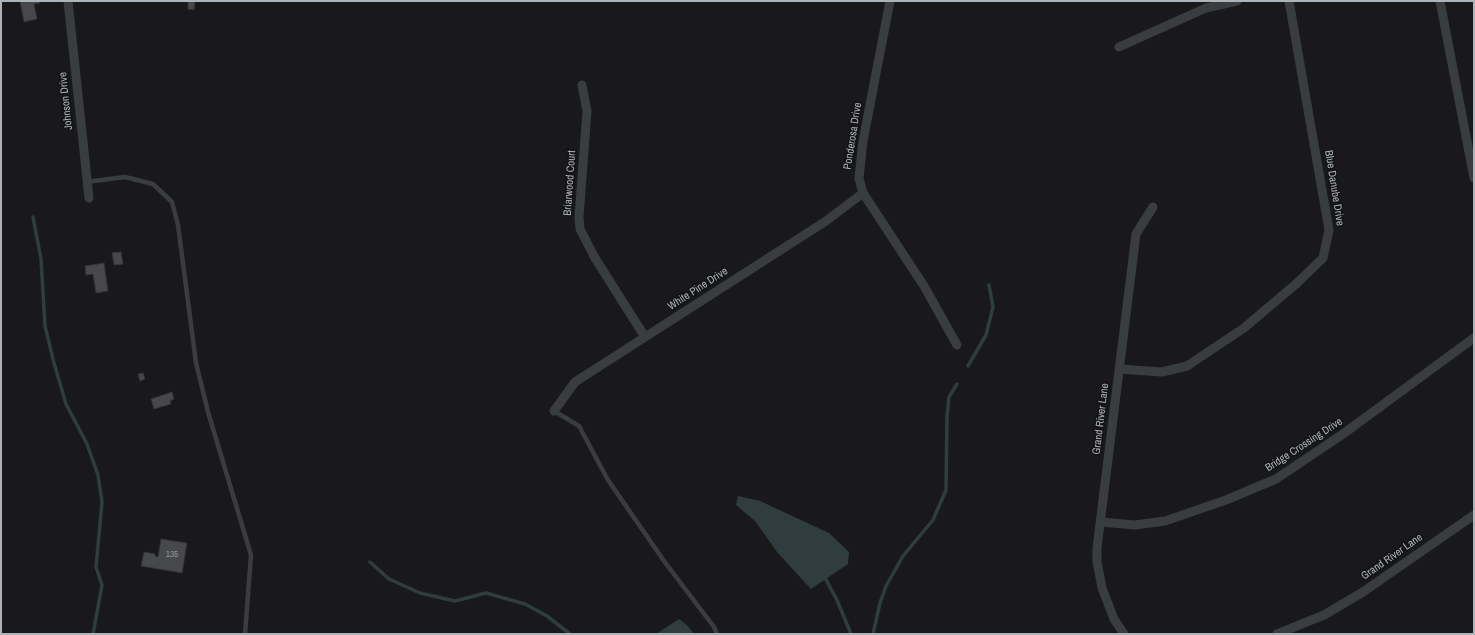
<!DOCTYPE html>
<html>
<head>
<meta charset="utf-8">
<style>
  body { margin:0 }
  #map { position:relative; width:1475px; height:635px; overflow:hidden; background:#19191b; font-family:"Archivo Narrow",sans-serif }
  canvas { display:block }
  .frame { position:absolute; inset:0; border:2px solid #acb4ba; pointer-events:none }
</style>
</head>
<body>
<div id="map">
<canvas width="1475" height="635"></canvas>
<div class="frame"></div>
</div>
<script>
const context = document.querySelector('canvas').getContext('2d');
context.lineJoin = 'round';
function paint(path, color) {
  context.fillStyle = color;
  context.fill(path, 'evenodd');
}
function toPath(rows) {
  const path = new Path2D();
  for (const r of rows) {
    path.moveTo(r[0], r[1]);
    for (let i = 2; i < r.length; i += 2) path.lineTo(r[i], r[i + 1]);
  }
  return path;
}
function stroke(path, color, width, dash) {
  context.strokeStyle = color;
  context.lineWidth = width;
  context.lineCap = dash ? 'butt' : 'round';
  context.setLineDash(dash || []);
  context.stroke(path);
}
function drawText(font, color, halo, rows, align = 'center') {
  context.font = font + ' "Archivo Narrow",sans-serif';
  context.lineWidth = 3.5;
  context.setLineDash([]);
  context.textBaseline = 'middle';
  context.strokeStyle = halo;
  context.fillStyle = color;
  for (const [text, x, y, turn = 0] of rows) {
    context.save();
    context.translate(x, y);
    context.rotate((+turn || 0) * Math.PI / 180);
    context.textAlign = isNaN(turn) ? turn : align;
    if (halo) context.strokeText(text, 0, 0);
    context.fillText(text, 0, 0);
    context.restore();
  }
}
const water = toPath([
  [738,496,760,501,829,533,849,552,848,564,811,589,777,552,755,521,736,505],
  [679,619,688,626,694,634,656,634]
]);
const stream = toPath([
  [33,217,41,259,45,326,54,363,66,404,87,444,98,475,102,502,96,567,102,585,93,634],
  [968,366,986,335,993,307,989,285],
  [370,562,389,579,420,593,455,601,486,593,525,604,547,616,570,634],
  [825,578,837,600,851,634],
  [873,634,880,603,886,586,903,556,933,520,946,490,947,417,949,397,957,384]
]);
const building = toPath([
  [20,1,39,1,40,3,34,4,37,19,24,22,20,1],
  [188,1,195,1,194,10,188,9,188,1],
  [121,252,123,264,114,265,112,253,121,252],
  [104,263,108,291,96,293,93,274,86,275,85,266,104,263],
  [143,373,145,379,140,381,138,374,143,373],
  [172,392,174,399,170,401,171,404,154,409,151,399,172,392],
  [161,539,187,543,182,573,141,566,144,552,155,554,155,556,158,557,161,539]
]);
const service = toPath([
  [86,182,125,177,153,184,172,202,178,225,196,363,208,412,251,555,245,634],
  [554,411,579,426,608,480,664,561,714,627,717,634]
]);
const minor = toPath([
  [68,1,89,198],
  [890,1,863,141,859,178,863,193,924,286,957,345],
  [1440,1,1474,178],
  [1119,47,1206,8,1237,1],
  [582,85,587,111,579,217,580,229,595,258,645,337],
  [1119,369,1162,372,1187,366,1244,328,1296,284,1323,258,1329,230,1289,1],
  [554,411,575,382,826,221,863,193],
  [1101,522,1135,525,1165,521,1226,500,1276,479,1343,434,1474,338],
  [1124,634,1114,619,1102,588,1097,562,1097,548,1136,234,1153,207],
  [1277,634,1324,615,1363,592,1474,515]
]);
const numberNames = [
  ["135",172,555]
];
const streetNames = [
  ["Johnson Drive",66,101,-96],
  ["Ponderosa Drive",853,136,-81],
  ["Briarwood Court",570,183,-86],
  ["Blue Danube Drive",1334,188,81],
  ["White Pine Drive",698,289,-33],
  ["Grand River Lane",1101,419,-83],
  ["Bridge Crossing Drive",1304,445,-33],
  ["Grand River Lane",1392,557,-35]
];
paint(water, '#2f3d3f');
stroke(stream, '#2f3d3f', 3.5);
paint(building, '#46484b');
stroke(building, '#333437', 1);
stroke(service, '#3a3d40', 4.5);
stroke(minor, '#3a3d40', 9);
drawText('9px', '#92999e', null, numberNames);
drawText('11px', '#acb4ba', '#141416', streetNames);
</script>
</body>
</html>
